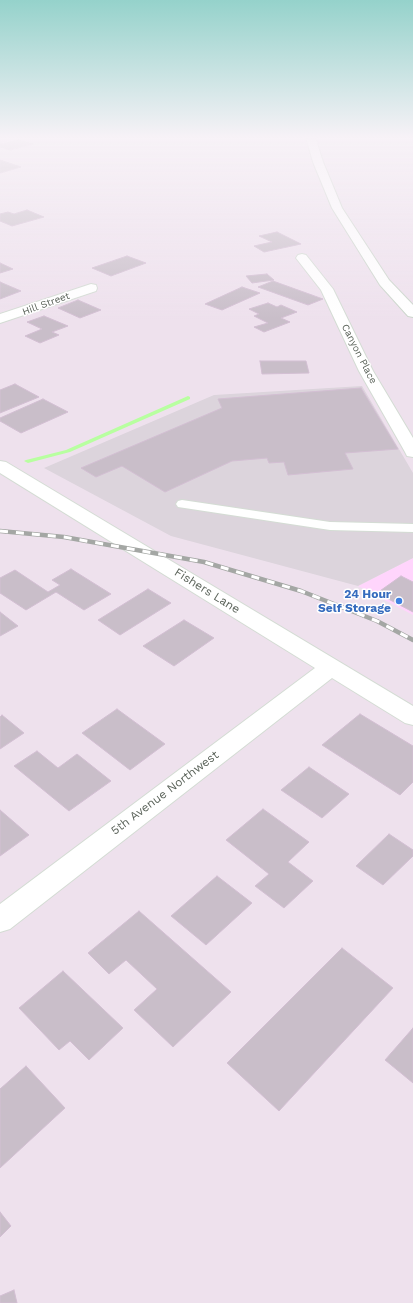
<!DOCTYPE html>
<html>
<head>
<meta charset="utf-8">
<style>
  body { margin:0 }
  canvas { display:block; background:#eee1ed }
</style>
</head>
<body>
<canvas width="413" height="1303"></canvas>
<script>
const context = document.querySelector('canvas').getContext('2d');
context.lineJoin = 'round';
function paint(path, color) {
  context.fillStyle = color;
  context.fill(path, 'evenodd');
}
function toPath(rows) {
  const path = new Path2D();
  for (const r of rows) {
    path.moveTo(r[0], r[1]);
    for (let i = 2; i < r.length; i += 2) path.lineTo(r[i], r[i + 1]);
  }
  return path;
}
function stroke(path, color, width, dash) {
  context.strokeStyle = color;
  context.lineWidth = width;
  context.lineCap = dash ? 'butt' : 'round';
  context.setLineDash(dash || []);
  context.stroke(path);
}
function drawText(font, color, halo, rows, align = 'center') {
  context.font = font + ' "Work Sans",sans-serif';
  context.lineWidth = 3;
  context.setLineDash([]);
  context.textBaseline = 'middle';
  context.strokeStyle = halo;
  context.fillStyle = color;
  for (const [text, x, y, turn = 0] of rows) {
    context.save();
    context.translate(x, y);
    context.rotate((+turn || 0) * Math.PI / 180);
    context.textAlign = isNaN(turn) ? turn : align;
    if (halo) context.strokeText(text, 0, 0);
    context.fillText(text, 0, 0);
    context.restore();
  }
}
const commercial = toPath([
  [413,558,413,615,358,586]
]);
const industrial = toPath([
  [362,386,413,473,413,558,358,586,171,536,44,468,214,395]
]);
const stream = toPath([
  [188,396,190,397,190,399,70,452,28,463,24,461,26,460,66,450,188,396]
]);
const building = toPath([
  [19,140,34,144,10,150,0,147,0,144,19,140],
  [0,160,21,167,0,173,0,160],
  [27,210,44,217,12,226,0,221,0,214,8,212,14,214,27,210],
  [277,232,301,244,264,252,254,246,272,242,259,236,277,232],
  [127,256,146,263,111,276,92,268,127,256],
  [0,263,13,269,0,273,0,263],
  [267,274,274,280,252,283,246,276,267,274],
  [273,281,323,299,308,305,258,287,273,281],
  [0,282,21,291,0,299,0,282],
  [242,287,260,293,222,310,205,304,242,287],
  [78,300,101,310,80,318,58,308,78,300],
  [268,303,277,307,281,305,297,312,281,318,290,322,264,332,254,327,268,323,254,316,259,314,249,309,268,303],
  [44,316,68,326,52,332,59,335,40,343,25,336,42,329,27,322,44,316],
  [260,361,306,361,309,373,262,374,260,361],
  [15,384,39,397,0,413,0,390,15,384],
  [361,388,398,449,345,453,353,469,288,475,284,462,269,463,267,458,232,461,165,492,122,466,96,477,81,468,222,408,218,399,361,388],
  [43,399,68,412,21,433,0,421,0,418,43,399],
  [71,569,111,594,84,610,56,592,26,610,0,593,0,578,15,570,48,592,60,585,52,580,71,569],
  [401,576,413,582,413,612,377,593,401,576],
  [148,589,171,603,120,635,98,620,148,589],
  [0,612,18,626,0,636,0,612],
  [184,620,214,638,174,666,143,646,184,620],
  [117,709,165,744,130,770,82,733,117,709],
  [360,714,413,746,413,782,400,795,322,745,360,714],
  [2,715,24,733,0,749,0,717,2,715],
  [37,751,58,768,77,754,111,781,69,811,14,766,37,751],
  [309,767,349,794,322,818,281,790,309,767],
  [263,809,309,842,288,862,313,881,284,908,255,886,269,874,226,840,263,809],
  [0,810,29,835,0,856,0,810],
  [389,834,413,850,413,856,383,885,356,866,389,834],
  [217,876,252,903,206,945,171,916,217,876],
  [139,911,231,992,173,1047,134,1010,157,989,126,960,109,974,88,953,139,911],
  [342,948,393,988,279,1111,227,1063,342,948],
  [63,971,123,1028,89,1060,70,1041,59,1050,19,1008,63,971],
  [413,1028,413,1083,385,1060,413,1028],
  [26,1066,65,1108,0,1168,0,1089,26,1066],
  [0,1212,11,1226,0,1237,0,1212],
  [14,1290,17,1303,0,1303,0,1296,14,1290]
]);
const lane = toPath([
  [182,500,330,522,413,524,413,532,330,530,178,507,176,504,178,501,182,500]
]);
const street = toPath([
  [302,254,306,255,333,289,373,371,413,438,413,457,407,456,405,452,359,371,321,290,296,258,298,255,302,254],
  [91,284,96,285,97,288,96,291,0,323,0,314,91,284],
  [0,461,6,462,413,706,413,725,405,723,332,678,10,929,0,932,0,904,315,668,0,473,0,461]
]);
const secondary = toPath([
  [306,137,315,137,323,162,342,208,389,280,413,305,413,317,408,316,380,285,332,208,313,162,306,137]
]);
const rail = toPath([
  [0,531,64,537,204,562,301,591,377,621,413,640]
]);
const markers = [
  [399,601,4,"#3f7fe0"]
];
const farStreetnames = [
  ["Hill Street",46,304,-20],
  ["Canyon Place",359,354,63]
];
const streetNames = [
  ["Fishers Lane",207,591,32],
  ["5th Avenue Northwest",165,793,-37]
];
const shopNames = [
  ["24 Hour",391,594],
  ["Self Storage",391,608]
];
paint(commercial, '#ffd5fc');
paint(industrial, '#dcd4dc');
paint(stream, '#b8ffa0');
paint(building, '#c9bec9');
stroke(building, '#d3bfd3', 1);
stroke(lane, '#d4dcd4', 2);
stroke(street, '#d4dcd4', 2);
stroke(secondary, '#ccd6cc', 2);
paint(lane, '#fff');
paint(street, '#fff');
paint(secondary, '#fff');
stroke(rail, '#a4a7a4', 4.5);
stroke(rail, '#fff', 3, [8]);
const sky = context.createLinearGradient(0, 0, 0, 319);
sky.addColorStop(0, '#95d2cb');
sky.addColorStop(0.43, '#f7f2f7');
sky.addColorStop(1, '#f7f2f700');
context.fillStyle = sky;
context.fillRect(0, 0, 413, 319);
for (const [x, y, r, color] of markers) {
  const dot = new Path2D();
  dot.arc(x, y, r, 0, 2 * Math.PI);
  context.fillStyle = color;
  context.fill(dot);
  stroke(dot, '#fff', 1.5);
}
drawText('10px', '#5b635a', '#fff', farStreetnames);
drawText('12px', '#5b635a', '#fff', streetNames);
drawText('bold 12px', '#366cbe', '#fff', shopNames, 'right');
</script>
</body>
</html>
